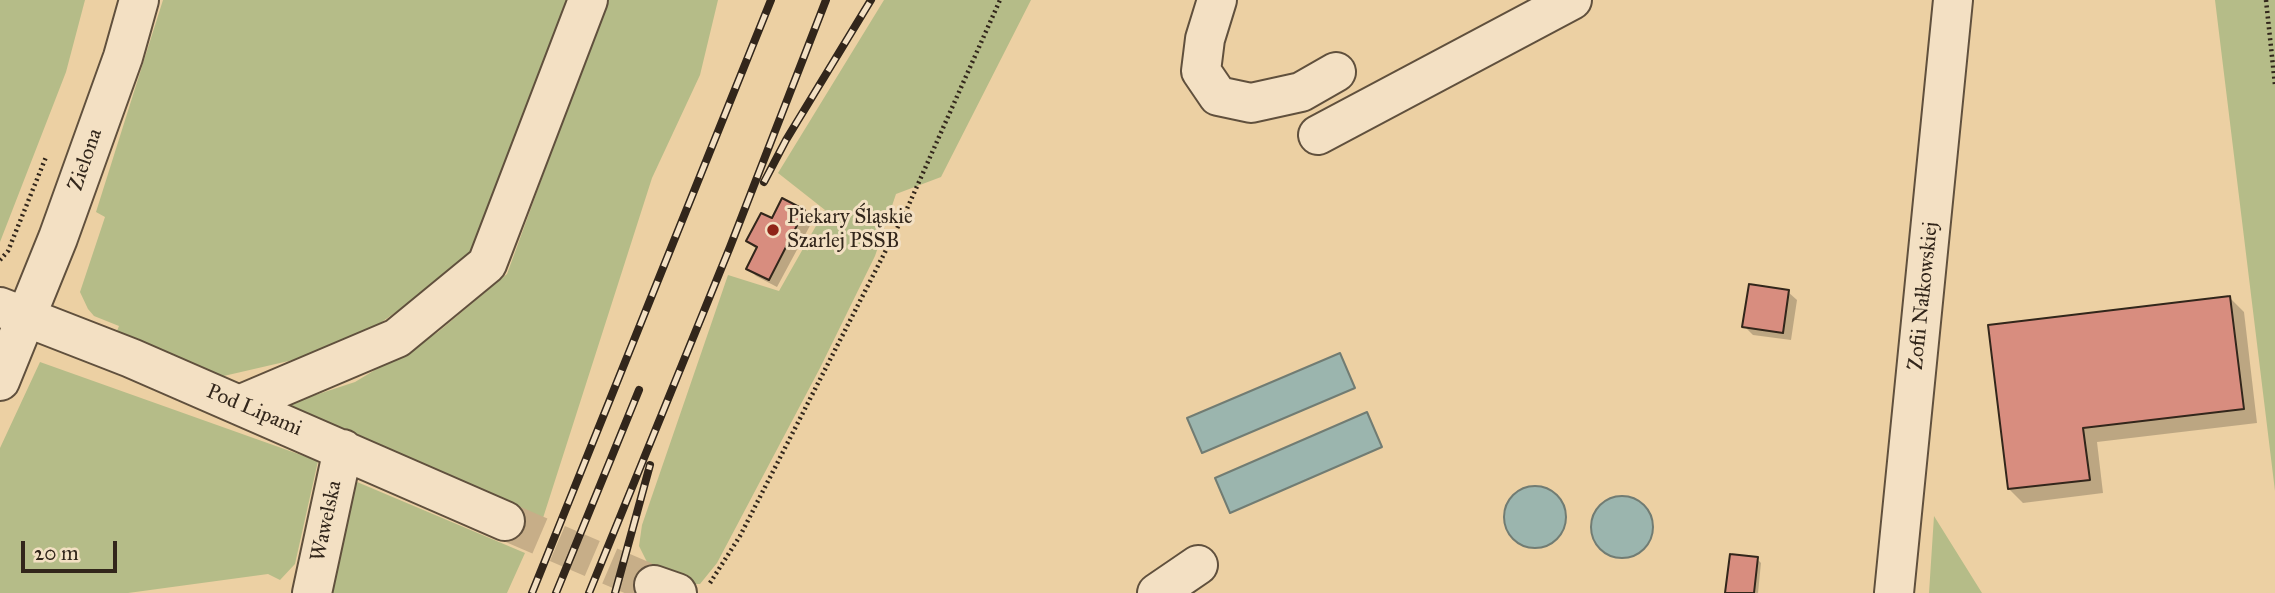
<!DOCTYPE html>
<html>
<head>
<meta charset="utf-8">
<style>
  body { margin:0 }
  #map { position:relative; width:2275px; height:593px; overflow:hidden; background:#ecd0a3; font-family:"IM FELL Great Primer",serif }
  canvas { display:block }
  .scale { position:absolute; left:21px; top:541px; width:96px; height:32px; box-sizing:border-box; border:4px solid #32261b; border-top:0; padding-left:9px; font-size:21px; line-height:24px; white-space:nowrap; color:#32261b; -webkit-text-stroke:5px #f3e0c3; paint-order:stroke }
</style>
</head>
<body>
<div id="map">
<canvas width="2275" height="593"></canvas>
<div class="scale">20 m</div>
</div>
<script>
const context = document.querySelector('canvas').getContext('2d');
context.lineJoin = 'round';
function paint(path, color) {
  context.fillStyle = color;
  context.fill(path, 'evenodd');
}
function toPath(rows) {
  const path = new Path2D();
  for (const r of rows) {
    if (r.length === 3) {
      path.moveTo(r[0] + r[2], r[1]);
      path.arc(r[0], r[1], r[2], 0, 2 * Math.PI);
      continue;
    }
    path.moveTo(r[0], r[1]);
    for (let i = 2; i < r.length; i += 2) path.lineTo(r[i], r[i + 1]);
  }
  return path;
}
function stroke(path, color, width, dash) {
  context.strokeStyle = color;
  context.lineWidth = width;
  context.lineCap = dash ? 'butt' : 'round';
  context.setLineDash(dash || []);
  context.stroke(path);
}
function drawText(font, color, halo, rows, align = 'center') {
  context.font = font + ' "IM FELL Great Primer",serif';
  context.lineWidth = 6;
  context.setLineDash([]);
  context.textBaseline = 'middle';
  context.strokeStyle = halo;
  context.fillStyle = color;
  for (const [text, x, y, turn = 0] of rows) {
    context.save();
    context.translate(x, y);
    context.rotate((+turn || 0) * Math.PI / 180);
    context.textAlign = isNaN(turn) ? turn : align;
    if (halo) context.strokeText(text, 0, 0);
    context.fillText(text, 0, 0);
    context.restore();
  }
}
const green = toPath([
  [0,0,85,0,66,72,0,242],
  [163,0,571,0,468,261,345,348,215,378,114,338,119,326,94,316,88,309,80,292,105,217,96,212],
  [607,0,718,0,700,75,652,178,543,518,462,486,288,404,355,382,438,332,507,274],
  [884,0,1031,0,941,177,896,194,875,256,820,368,717,563,700,584,673,584,649,566,639,546,642,525,728,275,779,291,825,210,778,173],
  [2215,0,2275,0,2275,491],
  [40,362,318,461,295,564,280,580,268,574,128,593,0,593,0,448],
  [350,479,525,553,507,593,329,593,338,568],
  [1934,516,1982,593,1929,593]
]);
const water = toPath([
  [1340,353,1355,388,1202,453,1187,418,1340,353],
  [1367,412,1382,447,1230,513,1215,478,1367,412],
  [1535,517,31],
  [1622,527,31]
]);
const shadow = toPath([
  [783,201,804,212,813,220,777,287,756,276,748,268,756,249,748,241,773,221],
  [1788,292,1797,300,1791,340,1753,335,1744,326],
  [2230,298,2244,312,2257,423,2097,442,2103,493,2023,503,2009,489],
  [1757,559,1761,563,1758,593,1727,593]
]);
const building = toPath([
  [782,198,805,210,769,280,746,269,757,247,746,241,761,213,772,218,782,198],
  [1749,284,1789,290,1783,333,1742,327,1749,284],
  [2230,296,2244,409,2083,428,2090,480,2008,489,1988,325,2230,296],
  [1730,554,1758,557,1754,593,1725,593,1730,554]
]);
const minorTunnel = toPath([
  [505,521,654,585]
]);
const path = toPath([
  [2266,0,2275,85],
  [0,260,8,251,46,157],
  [710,583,740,536,906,211,1000,0]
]);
const minor = toPath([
  [1217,0,1205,39,1201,71,1218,96,1251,103,1301,92,1336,72],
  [1318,135,1572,0],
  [0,307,131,358,505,521],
  [0,381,58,238,123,57,139,0],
  [239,405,397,338,487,264,588,0],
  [654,585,677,593],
  [312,593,343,449],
  [1157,593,1198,565],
  [1894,593,1953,0]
]);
const rail = toPath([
  [764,182,786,140,871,0],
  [532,593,771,0],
  [556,593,639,390],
  [589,593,730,247,826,0],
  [615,593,650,465]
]);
const markers = [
  [773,230,7,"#8f2418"]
];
const streetNames = [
  ["Zielona",86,160,-71],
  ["Zofii Nałkowskiej",1924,296,-84],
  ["Pod Lipami",254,411,23],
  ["Wawelska",327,521,-78]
];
const poiNames = [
  ["Piekary Śląskie",787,218],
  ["Szarlej PSSB",787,242]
];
paint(green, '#b5bc88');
paint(water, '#9bb5ae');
stroke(water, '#717c73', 2);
paint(shadow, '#0003');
paint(building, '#d88d7f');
stroke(building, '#32261b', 2);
stroke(minorTunnel, '#c7ae88', 38, [38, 19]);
stroke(minor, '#60503d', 42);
stroke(path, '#32261b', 4.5, [2, 3.5]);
stroke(minor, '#f3e0c3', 38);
stroke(rail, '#32261b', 8);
stroke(rail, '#f3e0c3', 5, [16]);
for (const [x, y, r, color] of markers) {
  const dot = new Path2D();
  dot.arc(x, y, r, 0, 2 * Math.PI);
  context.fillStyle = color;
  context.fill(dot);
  stroke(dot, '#f3e0c3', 2.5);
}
drawText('21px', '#32261b', '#f3e0c3', streetNames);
drawText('21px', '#32261b', '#f3e0c3', poiNames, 'left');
</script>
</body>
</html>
